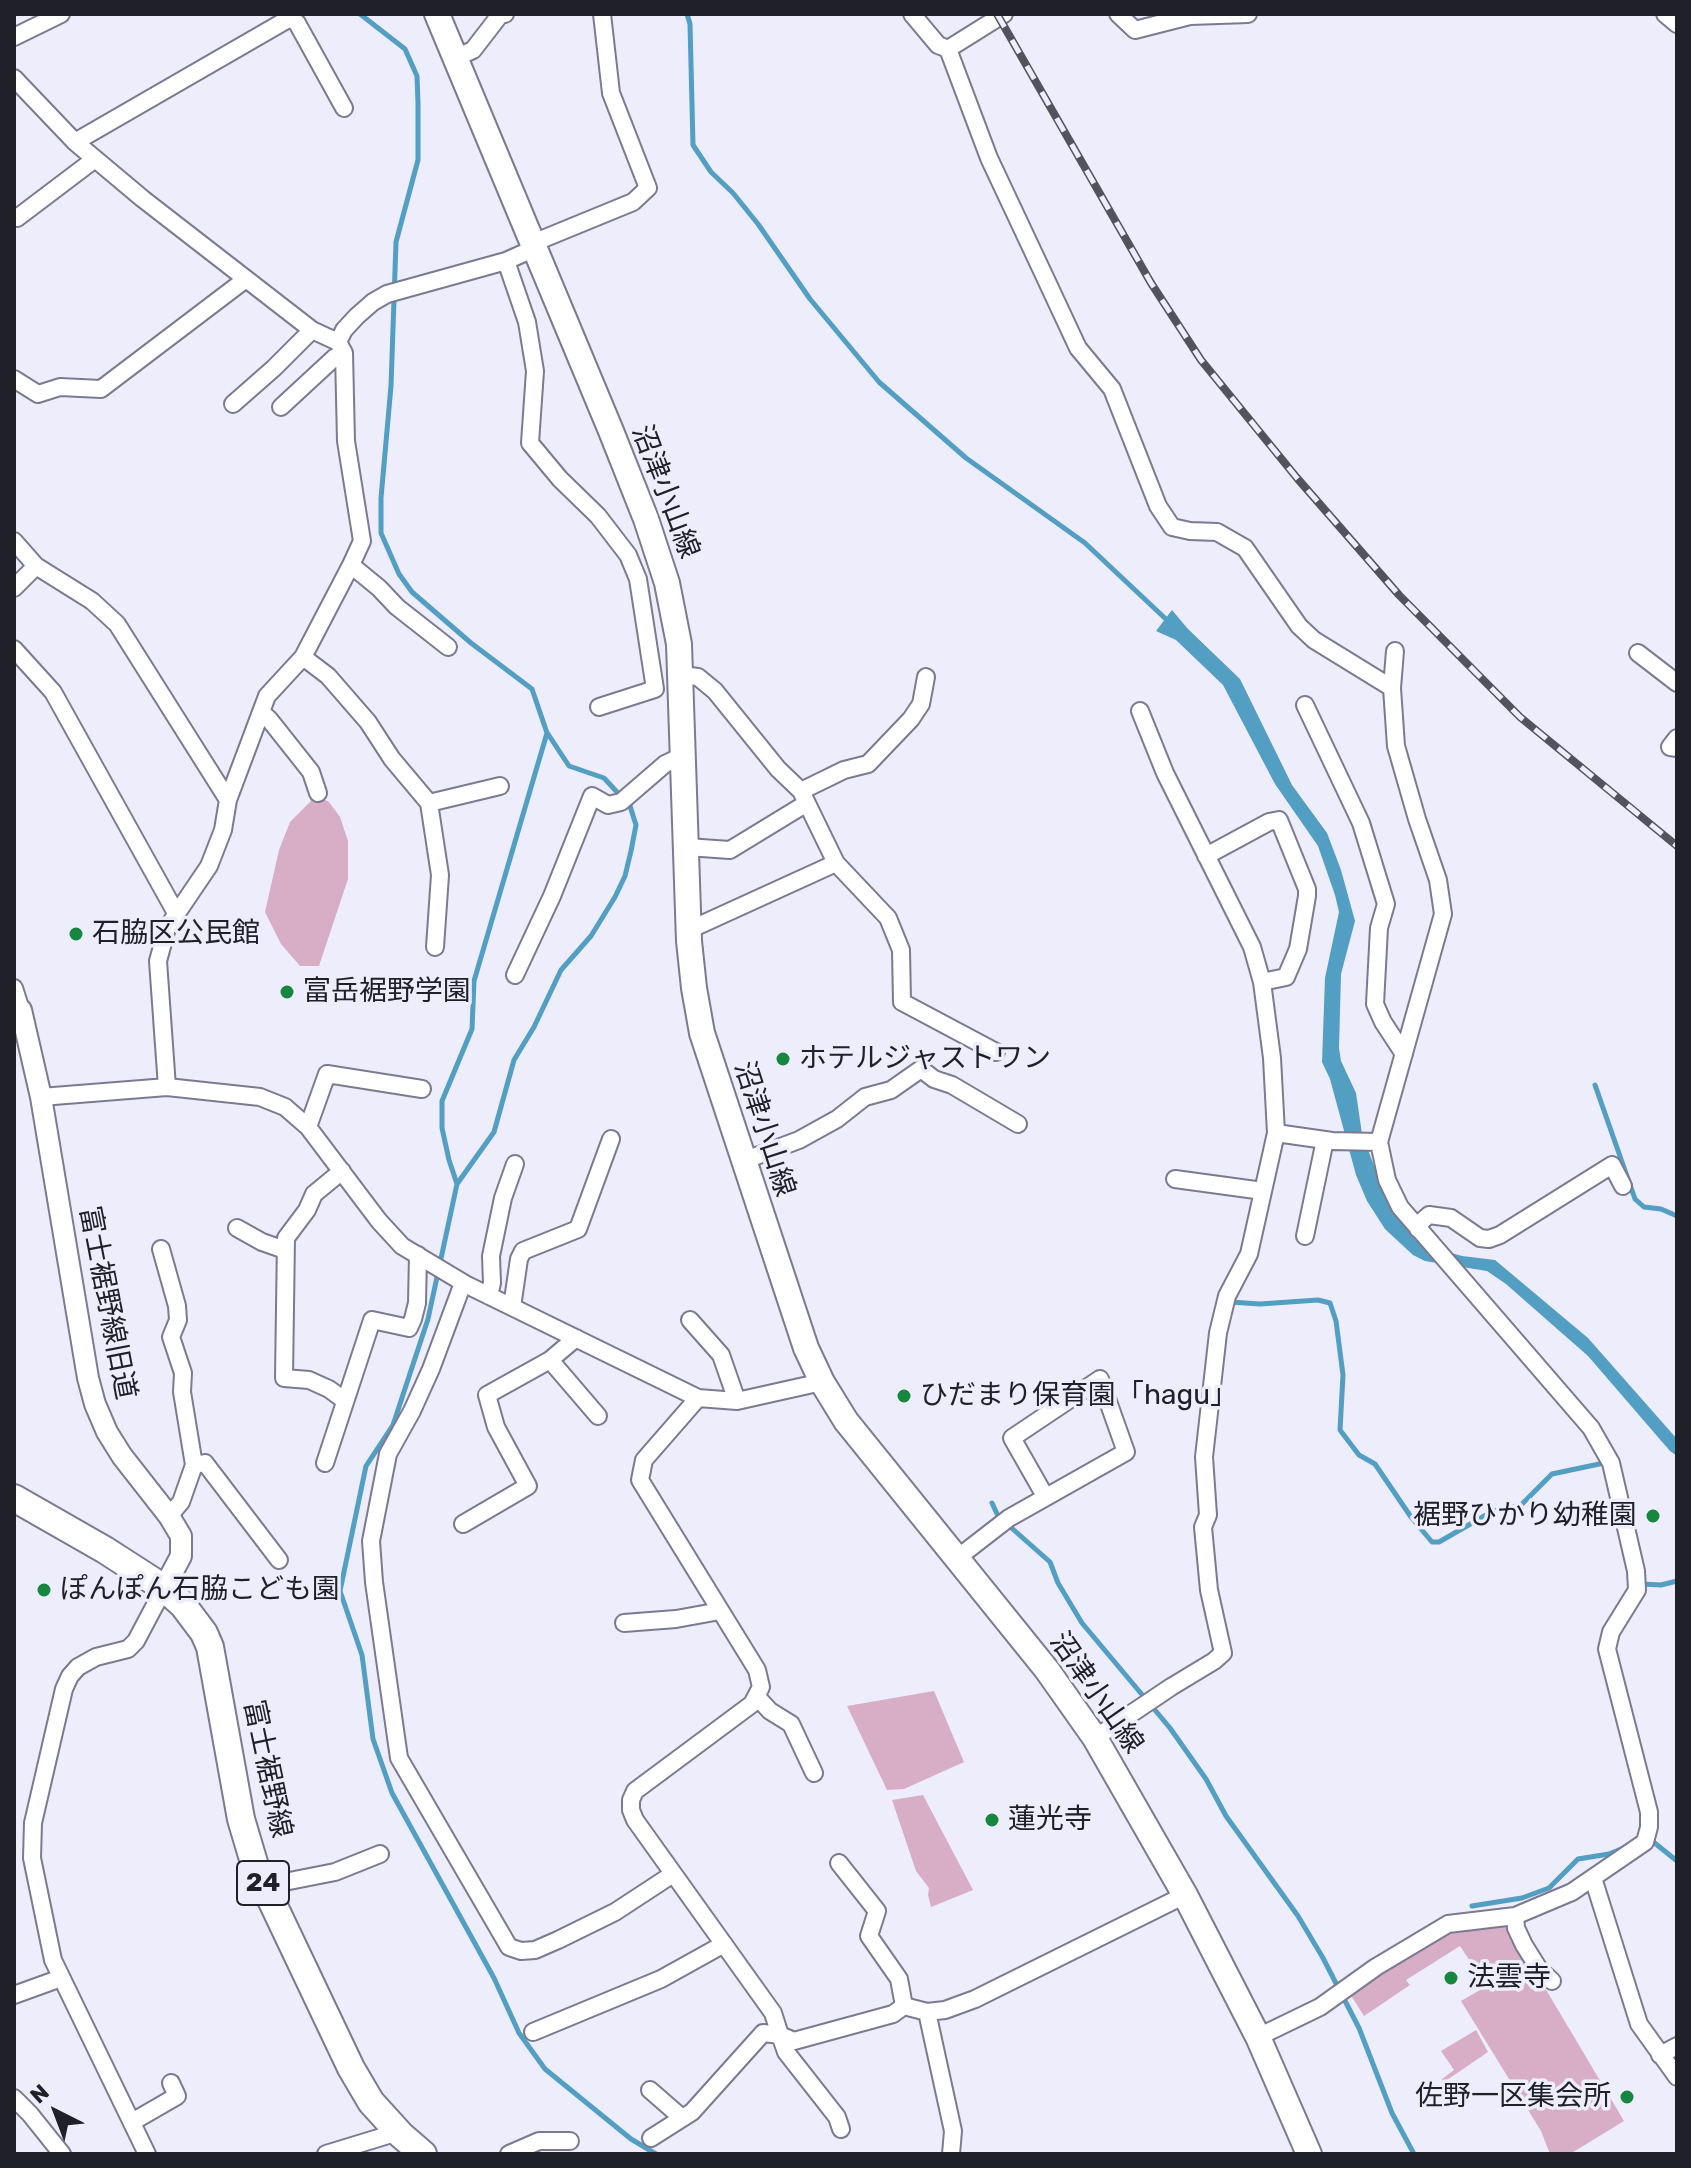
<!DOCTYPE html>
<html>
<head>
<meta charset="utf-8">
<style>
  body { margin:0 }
  #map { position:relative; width:1691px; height:2168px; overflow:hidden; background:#ededfc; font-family:Rubik,sans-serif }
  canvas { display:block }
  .frame { position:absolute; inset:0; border:16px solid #202029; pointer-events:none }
  .north { position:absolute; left:16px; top:2072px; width:80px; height:80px; -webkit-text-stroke:6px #ededfc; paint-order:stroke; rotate:318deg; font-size:22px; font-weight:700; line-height:32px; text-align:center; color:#202029 }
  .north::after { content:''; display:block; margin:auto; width:28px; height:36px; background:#202029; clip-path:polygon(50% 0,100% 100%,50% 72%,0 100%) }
</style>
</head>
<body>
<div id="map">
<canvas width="1691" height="2168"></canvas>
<div class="frame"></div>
<div class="north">N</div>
</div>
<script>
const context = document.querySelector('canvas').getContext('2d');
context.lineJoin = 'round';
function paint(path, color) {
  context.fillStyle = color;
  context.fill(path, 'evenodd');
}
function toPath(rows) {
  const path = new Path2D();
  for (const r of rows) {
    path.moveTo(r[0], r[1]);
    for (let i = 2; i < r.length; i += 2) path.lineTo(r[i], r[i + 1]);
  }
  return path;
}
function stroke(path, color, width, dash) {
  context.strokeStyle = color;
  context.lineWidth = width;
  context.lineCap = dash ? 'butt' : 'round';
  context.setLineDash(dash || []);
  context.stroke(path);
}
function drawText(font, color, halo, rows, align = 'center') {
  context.font = font + ' Rubik,"Noto Sans JP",sans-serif';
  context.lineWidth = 7;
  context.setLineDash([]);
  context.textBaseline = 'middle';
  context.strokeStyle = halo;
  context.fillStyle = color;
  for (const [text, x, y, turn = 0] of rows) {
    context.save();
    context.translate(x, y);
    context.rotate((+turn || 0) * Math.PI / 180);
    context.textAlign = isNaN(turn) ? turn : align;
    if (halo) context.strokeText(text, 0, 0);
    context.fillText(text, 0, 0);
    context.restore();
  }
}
const green = toPath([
  [320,797,329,802,340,817,348,841,348,879,319,966,300,966,281,944,265,912,279,850,290,822,314,798],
  [934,1691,964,1762,904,1789,887,1790,847,1706],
  [923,1795,973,1890,931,1907,928,1895,929,1888,916,1871,892,1800],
  [1507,1924,1624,2121,1570,2154,1550,2154,1541,2131,1461,2001,1487,1986,1460,1946,1406,1980,1410,1985,1364,2016,1350,1994,1395,1961,1445,1932],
  [1476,2030,1488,2052,1444,2082,1442,2079,1454,2070,1441,2051]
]);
const water = toPath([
  [1172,610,1188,629,1240,679,1292,785,1327,833,1341,870,1355,921,1341,974,1339,1048,1341,1061,1356,1093,1362,1134,1387,1200,1394,1211,1430,1247,1462,1256,1495,1260,1588,1338,1677,1439,1677,1456,1670,1451,1588,1356,1506,1284,1487,1271,1425,1261,1413,1255,1385,1229,1367,1201,1356,1175,1330,1079,1322,1062,1325,978,1339,912,1335,895,1318,846,1275,784,1223,685,1176,640,1156,631]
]);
const stream = toPath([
  [360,14,405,49,417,76,418,103,418,160,396,242,391,386,381,498,381,533,399,574,412,592,471,643,532,689,547,733,474,981,472,1029,442,1101,442,1128,449,1160,457,1184,428,1319,393,1425,366,1466,340,1591,362,1655,373,1739,392,1793,494,1978,519,2033,545,2069,631,2139,656,2154],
  [687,14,690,24,693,145,711,172,733,193,758,224,810,299,879,382,966,458,1085,543,1169,622],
  [1595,1085,1635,1199,1644,1207,1661,1209,1677,1216],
  [457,1184,494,1132,514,1060,534,1027,561,970,591,936,615,897,625,876,631,851,636,825,630,806,604,778,569,766,548,734],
  [1230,1302,1260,1304,1318,1300,1330,1303,1336,1321,1343,1375,1340,1430,1359,1455,1375,1464,1411,1517,1432,1542,1439,1542,1493,1511,1521,1505,1552,1474,1604,1463,1605,1465],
  [992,1503,998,1516,1050,1562,1058,1583,1082,1623,1170,1728,1206,1779,1226,1816,1298,1916,1323,1958,1359,2028,1392,2113,1414,2154],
  [1641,1584,1661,1585,1677,1581],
  [1651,1840,1677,1861],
  [1472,1906,1522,1898,1549,1888,1578,1859,1609,1854,1626,1847]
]);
const minor = toPath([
  [912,14,938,45,948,49,989,158,1043,273,1078,348,1112,389,1158,506,1172,527,1190,531,1217,532,1245,548,1299,626,1314,640,1392,688],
  [1118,14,1135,30,1190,16,1248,14],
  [1665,14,1677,24],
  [14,37,61,14],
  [948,49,1004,14],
  [455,58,473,50,500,15,505,14],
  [14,78,75,142,143,199,312,330,338,342],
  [75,142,290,18,297,23,344,108],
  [17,218,95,159],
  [533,243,633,202,648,188,611,93,602,14],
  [506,261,527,322,535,371,530,443,560,479,598,516,628,555,638,579,655,689,599,707],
  [14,379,38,394,60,387,101,389,246,279],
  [233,404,274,368,312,330],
  [281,407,334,358,344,353],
  [14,541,36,566,92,601,117,624,228,800],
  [351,565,379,588,397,607,448,647],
  [14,588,36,566],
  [14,649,53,692,176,913],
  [1638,653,1677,683],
  [303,657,328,676,368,722,392,759,429,803,440,875,435,947],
  [681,675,698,677,715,691,778,769,801,791,836,863,888,918,901,950,902,1002,996,1052],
  [1305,705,1361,823,1386,904,1379,928,1375,1004,1383,1022,1404,1054],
  [1140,711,1165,773,1252,947,1262,982,1272,1058,1276,1133],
  [261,712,269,719,311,772,318,793],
  [1677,738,1670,747,1677,748],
  [801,791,844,770,868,764,911,719,921,704,926,677],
  [429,803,500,786],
  [687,847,730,850,807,803],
  [1206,856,1269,822,1279,820,1307,889,1307,896,1298,949,1286,977,1262,982],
  [689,930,836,863],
  [515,975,552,896,592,796,608,805,621,802,665,764,684,755],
  [14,988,21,1010,14,1009],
  [167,1087,158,961,167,928,209,866,223,830,228,800,267,696,303,657,351,565,362,541,346,441,344,353,338,342,344,330,357,316,373,302,387,294,506,261,535,248],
  [41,1097,167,1087,260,1097,285,1107,308,1127,379,1221,402,1246,467,1285,698,1398,737,1401,822,1382],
  [308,1127,327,1074,422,1089],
  [743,1161,799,1140,837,1119,865,1097,891,1090,921,1069,934,1079,952,1085,1018,1124],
  [342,1171,314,1194,307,1210,286,1238,284,1378,309,1380,329,1389,344,1400],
  [1175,1179,1263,1191],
  [237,1228,262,1242,285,1250],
  [1418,1229,1422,1221,1429,1215,1451,1218,1480,1238,1489,1239,1500,1235,1612,1165,1623,1186],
  [1305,1236,1325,1140],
  [161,1249,177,1306,178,1320,171,1337,183,1373,182,1392,194,1465],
  [463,1283,431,1369,412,1411,388,1454,371,1541,374,1582,399,1758,509,1947,521,1951,535,1950,558,1940,615,1912,673,1874],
  [489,1296,492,1283,491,1256,503,1198,515,1164],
  [512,1307,519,1259,523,1251,578,1229,611,1139],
  [690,1320,721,1355,737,1401],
  [550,1360,598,1416],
  [698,1398,644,1460,640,1480,757,1670,761,1687,752,1704,635,1791,631,1800,631,1810,635,1820,773,2013,780,2035,794,2041,893,2014,904,2006,899,1979,869,1936,877,1911,839,1863],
  [325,1463,372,1320,409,1328,413,1319,417,1303,418,1255],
  [169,1516,181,1502,194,1465,205,1463,279,1560],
  [463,1524,528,1486,496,1427,487,1395,550,1360,576,1338],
  [956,1559,1009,1518,1126,1452,1100,1379,1012,1438,1045,1496],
  [624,1623,676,1619,720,1611],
  [757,1697,770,1711,791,1724,814,1773],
  [1095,1738,1171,1687,1214,1661,1223,1653,1209,1590,1203,1527,1208,1515,1204,1457,1218,1333,1227,1296,1249,1254,1276,1133,1332,1141,1379,1142],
  [1593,1878,1639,2024,1677,2077],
  [264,1886,335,1872,380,1854],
  [1515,1916,1516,1928,1524,1945,1539,1969,1552,1981],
  [14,1995,61,1978],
  [904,2006,927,2012,945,2010,975,1999,1185,1895],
  [927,2012,953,2131,951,2154],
  [533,2032,661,1979,724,1944],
  [1258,2037,1320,2007,1376,1967,1448,1924,1515,1916,1572,1892,1645,1842,1649,1827,1649,1812,1607,1649,1611,1632,1637,1590,1636,1571,1611,1463,1591,1428,1400,1207,1387,1180,1379,1142,1443,914,1438,880,1417,819,1396,746,1392,688,1395,651],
  [1660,2055,1677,2046],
  [650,2090,681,2117],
  [14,2098,30,2114,62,2154],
  [132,2122,177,2096,171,2083],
  [651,2138,692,2112,763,2033,780,2035,786,2052,837,2117,841,2129],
  [147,2154,53,1960,32,1858,33,1823,64,1689,70,1676,78,1667,96,1657,128,1649,136,1641,164,1588],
  [326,2154,398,2132],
  [509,2154,539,2141,570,2141]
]);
const tertiary = toPath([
  [21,1010,41,1097,88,1378,95,1404,107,1432,122,1456,169,1516,181,1536,181,1556,164,1588]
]);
const secondary = toPath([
  [437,14,611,431,646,519,667,583,679,644,689,941,694,988,702,1033,806,1348,822,1382,846,1421,1047,1670,1095,1738,1185,1895,1258,2037,1309,2154]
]);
const primary = toPath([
  [14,1498,105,1550,164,1588,183,1605,204,1633,210,1647,241,1819,255,1866,351,2068,371,2102,401,2135,423,2154]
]);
const rail = toPath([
  [997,14,1151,283,1201,360,1297,478,1399,595,1520,717,1677,846]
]);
const markers = [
  [76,934,8,"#17863e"],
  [287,992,8,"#17863e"],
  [783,1059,8,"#17863e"],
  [904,1396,8,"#17863e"],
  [1653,1516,8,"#17863e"],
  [44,1590,8,"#17863e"],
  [992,1820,8,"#17863e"],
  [1451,1978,8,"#17863e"],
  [1627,2097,8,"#17863e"]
];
const shields = [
  [263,1883,52]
];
const shieldNames = [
  ["24",263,1883]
];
const streetNames = [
  ["沼津小山線",665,492,69],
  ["沼津小山線",764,1129,72],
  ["富士裾野線旧道",107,1303,79],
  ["沼津小山線",1096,1693,55],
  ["富士裾野線",267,1769,78]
];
const poiNames = [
  ["石脇区公民館",92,934],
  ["富岳裾野学園",303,992],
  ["ホテルジャストワン",799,1059],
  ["ひだまり保育園「hagu」",920,1396],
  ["裾野ひかり幼稚園",1637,1516,"right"],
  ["ぽんぽん石脇こども園",60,1590],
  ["蓮光寺",1008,1820],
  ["法雲寺",1467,1978],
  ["佐野一区集会所",1611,2097,"right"]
];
paint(green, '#d7aec6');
paint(water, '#539ec3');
stroke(stream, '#539ec3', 5);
stroke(minor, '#7b7a91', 20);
stroke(tertiary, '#7b7a91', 24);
stroke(secondary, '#7b7a91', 28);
stroke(primary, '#7b7a91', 30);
stroke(minor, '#fff', 16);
stroke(tertiary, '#fff', 20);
stroke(secondary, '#fff', 24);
stroke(primary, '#fff', 26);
stroke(rail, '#53535e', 8);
stroke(rail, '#ededfc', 5, [15]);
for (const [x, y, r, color] of markers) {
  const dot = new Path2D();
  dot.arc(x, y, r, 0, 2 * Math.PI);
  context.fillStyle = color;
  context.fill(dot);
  stroke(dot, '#ededfc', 3);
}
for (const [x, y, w] of shields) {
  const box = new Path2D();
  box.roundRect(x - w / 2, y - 22, w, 44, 6);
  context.fillStyle = '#ededfc';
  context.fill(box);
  stroke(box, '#202029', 2);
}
drawText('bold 26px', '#202029', null, shieldNames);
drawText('28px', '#202029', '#ededfc', streetNames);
drawText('28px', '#202029', '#ededfc', poiNames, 'left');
</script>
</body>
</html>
